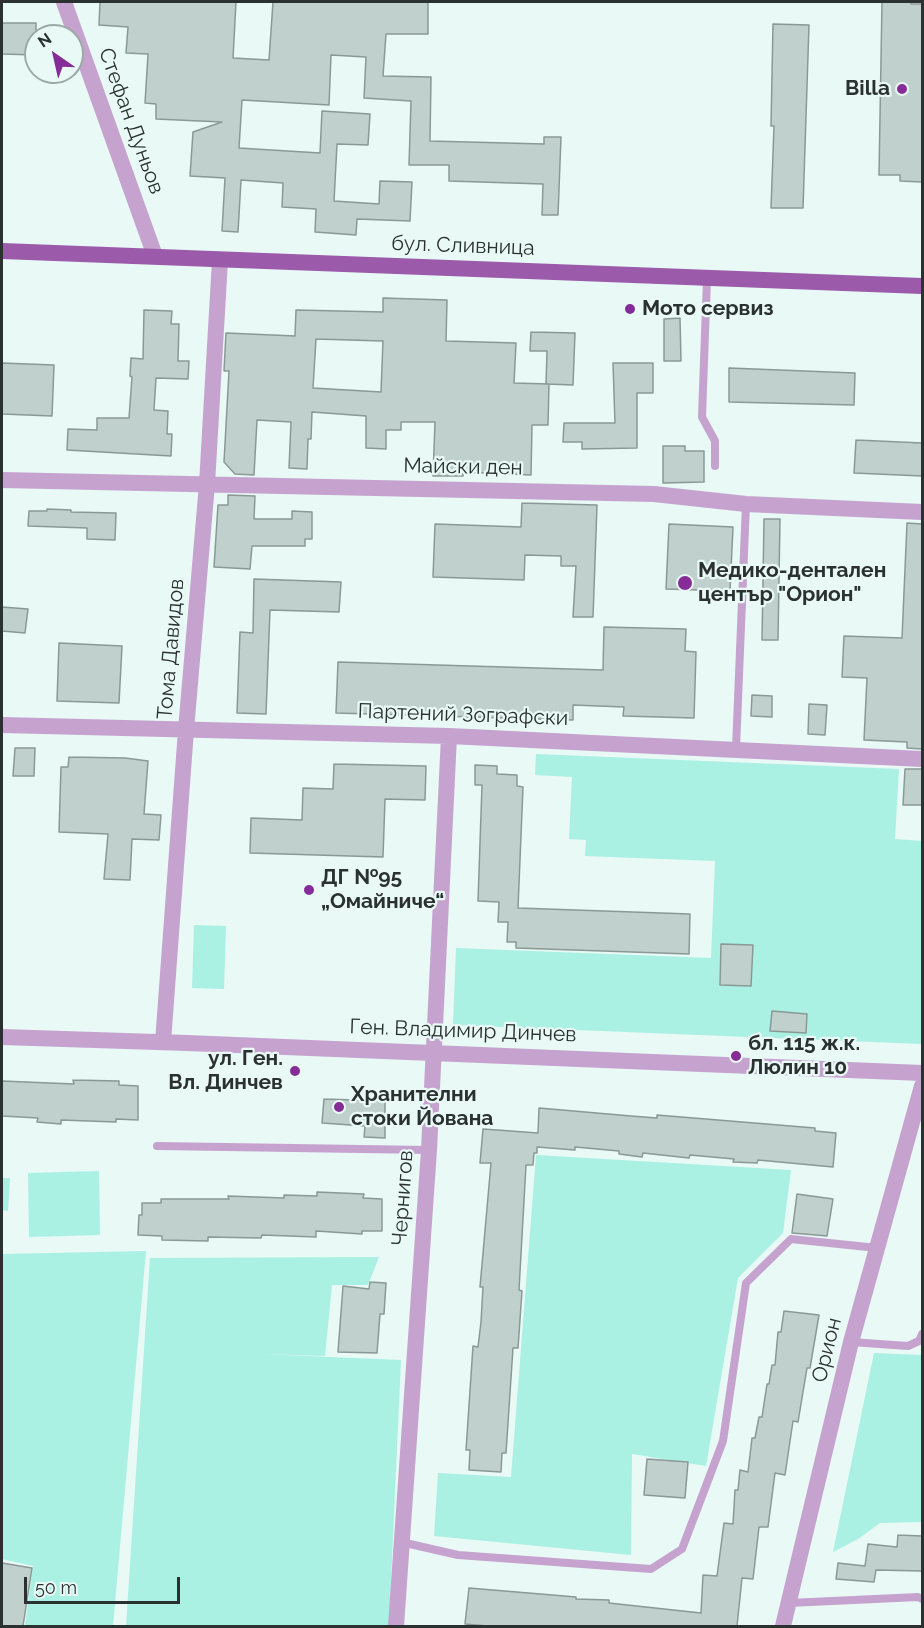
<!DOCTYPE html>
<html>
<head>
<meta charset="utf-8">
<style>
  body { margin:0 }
  #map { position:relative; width:924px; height:1628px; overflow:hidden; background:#e8f9f6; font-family:Raleway,sans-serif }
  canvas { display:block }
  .frame { position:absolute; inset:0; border:3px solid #2b3130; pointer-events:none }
  .north { position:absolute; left:24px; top:24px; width:60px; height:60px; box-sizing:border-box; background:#e8f9f6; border:2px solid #9ca9a7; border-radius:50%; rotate:326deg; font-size:16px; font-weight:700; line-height:24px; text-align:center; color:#2b3130 }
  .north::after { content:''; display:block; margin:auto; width:21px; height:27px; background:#852c98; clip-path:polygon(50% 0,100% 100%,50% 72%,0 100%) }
  .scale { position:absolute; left:24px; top:1577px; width:156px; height:27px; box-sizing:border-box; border:3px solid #2b3130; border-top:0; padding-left:8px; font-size:18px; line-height:21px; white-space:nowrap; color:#2b3130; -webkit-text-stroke:4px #e8f9f6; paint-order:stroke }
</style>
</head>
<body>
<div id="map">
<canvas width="924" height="1628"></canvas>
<div class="frame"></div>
<div class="north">N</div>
<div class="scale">50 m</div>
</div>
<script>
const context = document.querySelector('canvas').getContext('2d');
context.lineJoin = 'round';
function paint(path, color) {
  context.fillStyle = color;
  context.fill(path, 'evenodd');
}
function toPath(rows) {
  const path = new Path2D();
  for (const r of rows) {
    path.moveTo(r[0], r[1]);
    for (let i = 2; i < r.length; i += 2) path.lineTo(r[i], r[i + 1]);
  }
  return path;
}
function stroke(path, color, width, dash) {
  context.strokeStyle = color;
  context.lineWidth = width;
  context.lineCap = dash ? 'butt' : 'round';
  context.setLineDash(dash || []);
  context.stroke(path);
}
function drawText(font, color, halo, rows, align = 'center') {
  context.font = font + ' Raleway,sans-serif';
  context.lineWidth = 4.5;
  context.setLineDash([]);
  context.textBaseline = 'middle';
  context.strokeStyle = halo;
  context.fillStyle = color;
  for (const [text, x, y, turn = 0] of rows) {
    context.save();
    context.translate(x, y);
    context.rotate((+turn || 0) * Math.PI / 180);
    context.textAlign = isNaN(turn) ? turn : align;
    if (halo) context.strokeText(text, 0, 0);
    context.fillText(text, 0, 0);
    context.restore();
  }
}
const green = toPath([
  [536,754,899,769,895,839,922,841,922,1044,453,1025,456,948,711,958,715,861,585,856,586,840,569,839,572,777,535,775],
  [194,925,226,926,224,989,192,988],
  [536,1155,791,1170,783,1233,738,1278,706,1466,632,1454,631,1555,434,1536,438,1473,511,1477],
  [99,1171,100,1235,29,1237,28,1173],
  [2,1178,10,1178,8,1211,2,1210],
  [146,1251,113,1626,25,1626,33,1566,2,1559,2,1254],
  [379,1257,368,1285,332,1285,325,1356,260,1354,401,1360,389,1626,126,1626,150,1258],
  [874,1353,922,1355,922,1522,880,1523,858,1539,833,1552]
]);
const building = toPath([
  [100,2,236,2,233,58,269,60,273,2,428,2,428,34,386,34,383,76,431,77,430,141,544,144,544,137,561,137,558,215,542,215,543,184,449,181,449,165,409,165,411,101,364,98,366,57,331,55,329,105,242,100,239,148,320,153,322,111,370,114,368,145,337,144,334,201,379,204,380,181,412,182,410,221,357,219,356,235,315,232,316,209,282,207,283,183,241,180,238,232,222,231,225,178,190,176,193,132,222,122,156,119,156,104,145,103,148,54,126,53,128,27,99,25,100,2],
  [882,2,911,2,911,4,922,4,922,182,900,181,900,175,879,175,882,2],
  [2,23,36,23,36,55,2,54,2,23],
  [773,24,809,25,803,208,771,208,774,126,771,126,773,24],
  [383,298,447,300,446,341,516,343,514,383,549,384,548,425,532,425,531,475,463,472,463,476,433,476,435,422,401,422,401,430,386,430,386,449,366,448,366,416,312,412,311,439,308,439,307,469,289,468,291,422,257,420,254,475,235,474,224,462,229,371,224,371,226,333,295,336,296,310,383,312,383,298],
  [316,339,383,341,381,392,313,388,316,339],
  [144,310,172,311,171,324,179,324,178,361,189,361,188,379,156,378,154,410,168,411,167,434,172,434,171,456,67,450,68,429,97,430,97,418,129,418,132,377,130,376,131,358,143,359,144,310],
  [680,318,681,361,664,361,664,319,680,318],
  [531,332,575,333,573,385,546,384,547,351,530,351,531,332],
  [2,363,54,365,52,416,2,414,2,363],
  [613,363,653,363,653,393,637,393,637,448,582,449,582,442,563,442,564,423,615,423,613,363],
  [729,368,855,373,854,405,729,402,729,368],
  [856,440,922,443,922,476,854,473,856,440],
  [663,446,685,446,685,451,704,451,704,482,663,483,663,446],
  [228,495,255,496,254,519,292,519,292,511,312,512,312,539,305,539,305,546,252,546,250,569,214,567,218,505,228,505,228,495],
  [522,503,597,505,593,617,573,617,576,566,561,566,561,556,525,555,524,580,433,577,435,524,521,527,522,503],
  [47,509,71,510,71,512,116,513,115,540,87,539,87,528,28,526,29,511,47,511,47,509],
  [764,519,780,519,778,640,762,640,764,519],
  [907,523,922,524,922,749,907,748,907,742,864,740,867,678,842,677,844,636,902,638,907,523],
  [669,524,733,527,730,591,666,589,669,524],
  [254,579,341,582,339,612,270,610,266,714,237,713,240,632,253,633,254,579],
  [2,607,28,609,25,633,2,631,2,607],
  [604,627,686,629,685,651,696,652,694,718,623,716,624,707,573,705,573,720,336,713,338,662,603,670,604,627],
  [59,643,122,646,119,703,57,701,59,643],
  [752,695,772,696,772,717,751,716,752,695],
  [809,704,827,705,825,735,808,734,809,704],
  [15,748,35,748,34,776,13,776,15,748],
  [69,757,125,758,148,761,144,814,161,815,159,840,132,839,130,880,104,879,108,834,59,832,61,767,68,767,69,757],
  [334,764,426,766,425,800,385,799,383,857,250,853,251,818,302,820,303,788,333,789,334,764],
  [475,765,497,766,497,774,517,775,517,786,523,787,518,908,690,914,689,954,516,948,516,942,507,942,508,922,498,922,499,902,478,901,482,785,475,785,475,765],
  [905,769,922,769,922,805,903,805,905,769],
  [721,944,753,945,751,986,720,985,721,944],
  [772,1011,807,1014,806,1033,770,1031,772,1011],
  [73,1080,119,1081,119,1085,138,1086,138,1120,116,1119,116,1122,61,1120,61,1124,37,1122,38,1118,2,1116,2,1081,74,1084,73,1080],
  [324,1099,385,1101,385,1138,364,1137,365,1126,322,1123,324,1099],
  [539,1108,631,1116,657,1118,657,1115,815,1128,815,1131,836,1133,833,1167,758,1160,757,1163,733,1162,734,1159,690,1155,689,1158,643,1153,642,1157,619,1154,619,1151,575,1147,575,1150,537,1147,537,1153,534,1153,533,1165,526,1165,519,1290,522,1291,518,1348,513,1348,506,1453,502,1453,501,1472,469,1470,470,1450,466,1450,473,1346,478,1347,481,1322,483,1287,480,1287,491,1163,480,1163,483,1129,538,1133,539,1108],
  [317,1192,364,1194,363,1198,382,1199,382,1231,362,1231,362,1234,316,1231,316,1237,262,1235,261,1238,208,1237,208,1241,162,1240,162,1236,138,1235,139,1215,142,1215,142,1203,161,1203,161,1199,229,1199,228,1196,284,1198,284,1195,317,1196,317,1192],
  [797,1194,833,1199,827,1236,792,1233,797,1194],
  [370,1282,386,1283,384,1314,380,1314,377,1353,338,1352,343,1286,369,1289,370,1282],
  [784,1311,819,1315,810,1368,807,1368,798,1422,793,1421,785,1475,775,1473,768,1527,759,1527,753,1579,742,1578,737,1626,488,1626,465,1624,469,1588,576,1597,576,1599,609,1600,609,1603,701,1613,703,1575,717,1576,724,1523,733,1524,735,1490,738,1490,740,1470,748,1472,752,1438,755,1438,759,1417,762,1417,767,1384,769,1384,772,1365,775,1365,778,1332,781,1332,784,1311],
  [647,1459,688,1462,685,1498,644,1495,647,1459],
  [898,1535,922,1536,922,1571,876,1570,874,1582,836,1579,838,1563,865,1566,868,1544,897,1547,898,1535],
  [2,1563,32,1568,23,1626,2,1626,2,1563]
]);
const service = toPath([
  [707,278,702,417,715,441,715,466],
  [736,748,746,504],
  [157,1146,429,1150],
  [851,1342,908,1346,919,1341,922,1334],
  [401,1542,458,1555,651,1569,682,1549,723,1441,746,1283,791,1239,877,1248],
  [789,1603,918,1597,922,1599]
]);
const minor = toPath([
  [64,2,155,256],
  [2,480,654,494,746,504,922,512],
  [2,725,449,736,922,759],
  [163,1042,186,730,207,484,220,260],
  [396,1626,429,1150,449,736],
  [783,1626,851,1342,922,1086]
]);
const tertiary = toPath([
  [2,1037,187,1043,922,1073]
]);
const primary = toPath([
  [2,251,922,286]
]);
const markers = [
  [902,89,6,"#852c98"],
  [630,309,6,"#852c98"],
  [685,583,8,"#852c98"],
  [309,890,6,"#852c98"],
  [736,1056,6,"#852c98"],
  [295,1071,6,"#852c98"],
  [339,1107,6,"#852c98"]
];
const poiNames = [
  ["Billa",890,89,"right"],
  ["Мото сервиз",642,309],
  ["Медико-дентален",698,571],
  ["център \"Орион\"",698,595],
  ["ДГ №95",321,878],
  ["„Омайниче“",321,902],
  ["бл. 115 ж.к.",748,1044],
  ["Люлин 10",748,1068],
  ["ул. Ген.",283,1059,"right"],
  ["Вл. Динчев",283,1083,"right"],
  ["Хранителни",351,1095],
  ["стоки Йована",351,1119]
];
const streetNames = [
  ["Стефан Дуньов",131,121,70],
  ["бул. Сливница",463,246,2],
  ["Майски ден",463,467,1],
  ["Тома Давидов",171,649,-85],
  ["Партений Зографски",463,715,2],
  ["Ген. Владимир Динчев",463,1031,2],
  ["Чернигов",403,1198,-86],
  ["Орион",827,1350,-76]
];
paint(green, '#aaf0e3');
paint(building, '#c0d1cd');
stroke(building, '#8a9996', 1.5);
stroke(service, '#c6a2ce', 8);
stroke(minor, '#c6a2ce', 16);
stroke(tertiary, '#c6a2ce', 16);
stroke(primary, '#9b5aaa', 16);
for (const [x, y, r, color] of markers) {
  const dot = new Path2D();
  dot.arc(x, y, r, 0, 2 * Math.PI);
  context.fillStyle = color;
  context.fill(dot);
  stroke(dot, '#e8f9f6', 2);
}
drawText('bold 21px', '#2b3130', '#e8f9f6', poiNames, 'left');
drawText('21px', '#2b3130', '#e8f9f6', streetNames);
</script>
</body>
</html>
